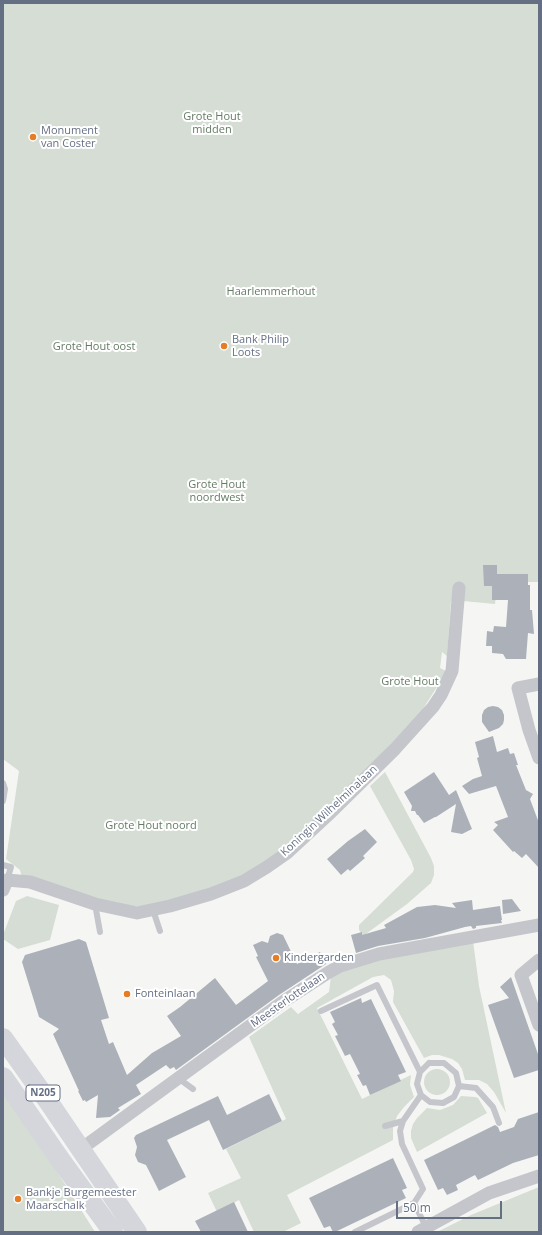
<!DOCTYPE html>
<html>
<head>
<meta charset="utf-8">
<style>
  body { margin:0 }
  #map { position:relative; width:542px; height:1235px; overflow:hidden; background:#f5f6f3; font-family:"Open Sans",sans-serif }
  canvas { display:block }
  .frame { position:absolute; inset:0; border:4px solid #656f84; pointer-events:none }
  .scale { position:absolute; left:396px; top:1201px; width:106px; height:18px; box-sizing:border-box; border:2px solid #656f84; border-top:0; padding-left:5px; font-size:12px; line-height:14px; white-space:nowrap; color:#656f84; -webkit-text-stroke:3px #fff; paint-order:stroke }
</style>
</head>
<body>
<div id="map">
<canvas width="542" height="1235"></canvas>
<div class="frame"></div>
<div class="scale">50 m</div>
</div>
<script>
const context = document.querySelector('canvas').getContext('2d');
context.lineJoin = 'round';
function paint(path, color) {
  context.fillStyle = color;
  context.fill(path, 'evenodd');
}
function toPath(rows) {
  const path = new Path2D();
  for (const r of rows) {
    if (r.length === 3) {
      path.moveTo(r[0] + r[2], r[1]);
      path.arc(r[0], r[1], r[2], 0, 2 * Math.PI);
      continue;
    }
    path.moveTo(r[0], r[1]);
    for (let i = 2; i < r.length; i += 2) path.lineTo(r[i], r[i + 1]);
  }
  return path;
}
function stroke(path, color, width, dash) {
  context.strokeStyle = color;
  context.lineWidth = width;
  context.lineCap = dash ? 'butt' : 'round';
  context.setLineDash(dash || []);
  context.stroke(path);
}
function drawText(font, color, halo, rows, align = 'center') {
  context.font = font + ' "Open Sans",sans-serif';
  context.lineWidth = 4;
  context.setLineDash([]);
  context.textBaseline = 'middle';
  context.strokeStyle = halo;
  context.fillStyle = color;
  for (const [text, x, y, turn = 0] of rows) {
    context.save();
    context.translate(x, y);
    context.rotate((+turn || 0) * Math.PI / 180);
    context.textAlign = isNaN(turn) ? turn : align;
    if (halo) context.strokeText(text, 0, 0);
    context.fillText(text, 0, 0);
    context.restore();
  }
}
const green = toPath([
  [3,3,539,3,539,582,498,582,495,604,463,601,463,600,451,601,447,656,442,652,440,668,448,672,442,679,419,715,313,826,232,888,150,908,119,905,22,877,20,870,6,859,19,771,3,759],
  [385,772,431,858,434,866,434,875,431,883,407,904,363,936,359,930,359,925,413,872,414,869,411,860,370,786],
  [27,896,59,905,50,940,18,949,3,939,3,935,16,901],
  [473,941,479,986,506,1113,494,1092,487,1084,479,1080,465,1080,462,1069,458,1063,452,1059,439,1055,432,1055,424,1058,393,1002,394,991,391,980,384,975,373,977,317,1008,362,1099,411,1075,410,1085,414,1097,404,1107,397,1116,393,1128,393,1140,287,1195,301,1223,283,1232,254,1232,239,1200,217,1212,208,1193,241,1178,226,1149,286,1119,249,1037,291,1007,298,1014,329,992,331,976,379,958],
  [437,1082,13],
  [3,1091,39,1143,95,1232,3,1232],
  [461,1096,475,1097,478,1098,487,1113,417,1152,411,1138,411,1131,413,1124,417,1118,427,1108,440,1110,453,1105],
  [539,1187,539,1232,437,1232,471,1215]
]);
const building = toPath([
  [483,565,497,565,497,574,528,574,528,585,530,585,530,610,532,610,534,634,528,633,526,659,506,659,503,654,492,653,492,646,486,646,487,631,493,632,494,626,506,627,508,600,492,600,492,586,484,586],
  [493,706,498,707,502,710,504,715,504,720,503,724,499,728,489,732,482,722,482,715,484,710,488,707],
  [493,736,497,752,508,748,510,754,514,753,518,765,516,765,526,790,533,794,530,799,539,823,539,868,526,854,522,858,514,851,513,852,493,830,498,825,494,822,508,817,496,786,469,794,462,786,473,779,482,776,477,758,479,757,475,742],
  [434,772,449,795,456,790,472,829,462,834,451,832,456,804,436,817,435,817,424,823,418,815,417,815,415,811,411,811,412,806,404,792],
  [365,829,377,842,363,856,365,858,350,871,348,869,341,875,327,859,348,841],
  [512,899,521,911,503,914,502,900],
  [472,900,473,910,500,906,502,920,501,920,502,923,476,926,476,928,473,929,471,926,465,927,425,938,378,946,356,953,351,935,362,932,362,935,386,928,384,925,417,907,435,905,456,908,452,903],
  [277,933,283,935,297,964,320,952,326,964,279,995,176,1070,174,1067,170,1069,166,1065,136,1085,141,1094,118,1108,120,1110,110,1117,96,1118,98,1095,86,1102,85,1100,83,1101,78,1091,79,1091,53,1034,59,1029,39,1017,22,962,25,955,79,939,86,942,109,1018,101,1020,109,1044,113,1042,127,1075,152,1053,181,1036,167,1016,180,1007,215,978,236,1005,268,981,256,957,258,956,253,945,262,941,268,943,270,936],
  [511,977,539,1057,539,1070,514,1078,488,1005,509,998,500,987],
  [361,998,362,1003,371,999,406,1072,398,1075,401,1081,370,1095,366,1085,363,1086,357,1075,360,1074,350,1054,345,1056,335,1036,338,1035,332,1024,335,1022,330,1012],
  [269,1094,282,1121,223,1150,209,1120,167,1140,186,1177,159,1191,146,1165,138,1162,135,1155,137,1147,134,1138,136,1135,218,1096,227,1115],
  [539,1112,539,1155,513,1163,478,1180,475,1175,456,1185,458,1190,447,1195,443,1188,438,1190,424,1160,495,1125,498,1127,500,1132,514,1127,518,1119],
  [393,1158,407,1188,402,1190,406,1198,335,1232,333,1232,330,1226,324,1228,309,1198],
  [234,1202,248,1232,201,1232,195,1221]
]);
const lane = toPath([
  [3,783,5,789,3,801],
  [3,865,11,867,7,880],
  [95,904,100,932],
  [153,910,160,931],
  [321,1011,377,985,420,1072],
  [429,1063,444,1063,456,1073,459,1086,454,1097,443,1103,430,1102,421,1095,417,1084,420,1072,429,1063],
  [178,1078,193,1089],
  [459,1086,476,1088,493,1107,499,1123],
  [385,1126,403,1121],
  [414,1203,426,1227],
  [355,1232,414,1203,423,1189,402,1144,400,1131,403,1121,421,1095]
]);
const street = toPath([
  [539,684,518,688,529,730,539,758],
  [3,890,7,880,30,882,95,904,137,913,170,906,211,894,244,881,267,867,287,853,328,815,395,749,433,707,441,695,452,671,459,588],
  [539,960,521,975,539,1025],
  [81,1149,284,1001,329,972,340,966,379,954,539,925],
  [418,1232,489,1193,539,1176]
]);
const primary = toPath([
  [3,1038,48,1101,137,1232],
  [3,1077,62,1162,113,1232]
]);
const markers = [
  [33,137,4,"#e47d25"],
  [224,346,4,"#e47d25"],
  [276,958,4,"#e47d25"],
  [127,994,4,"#e47d25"],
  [18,1199,4,"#e47d25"]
];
const shields = [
  [43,1093,34]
];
const shieldNames = [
  ["N205",43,1093]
];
const parkNames = [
  ["Grote Hout",212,117],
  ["midden",212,130],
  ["Haarlemmerhout",271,292],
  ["Grote Hout oost",94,347],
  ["Grote Hout",217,485],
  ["noordwest",217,498],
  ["Grote Hout",410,682],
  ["Grote Hout noord",151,826]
];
const poiNames = [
  ["Monument",41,131],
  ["van Coster",41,144],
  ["Bank Philip",232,340],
  ["Loots",232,353],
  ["Kindergarden",284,958],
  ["Fonteinlaan",135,994],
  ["Bankje Burgemeester",26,1193],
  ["Maarschalk",26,1206]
];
const streetNames = [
  ["Koningin Wilhelminalaan",329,811,-43],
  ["Meesterlottelaan",288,1000,-35]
];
paint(green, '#d5ddd4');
paint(building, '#acb1b9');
stroke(lane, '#c4c6cb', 6);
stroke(street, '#c4c6cb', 13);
stroke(primary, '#d4d6dc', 20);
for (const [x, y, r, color] of markers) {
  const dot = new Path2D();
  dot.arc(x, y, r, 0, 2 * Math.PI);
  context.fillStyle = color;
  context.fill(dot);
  stroke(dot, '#fff', 1.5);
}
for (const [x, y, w] of shields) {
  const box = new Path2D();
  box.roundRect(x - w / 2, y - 8, w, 16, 3);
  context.fillStyle = '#fff';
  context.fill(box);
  stroke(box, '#656f84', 1);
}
drawText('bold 10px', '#656f84', null, shieldNames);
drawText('11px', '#647b64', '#fff', parkNames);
drawText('11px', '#656f84', '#fff', poiNames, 'left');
drawText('11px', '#656f84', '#fff', streetNames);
</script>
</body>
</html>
